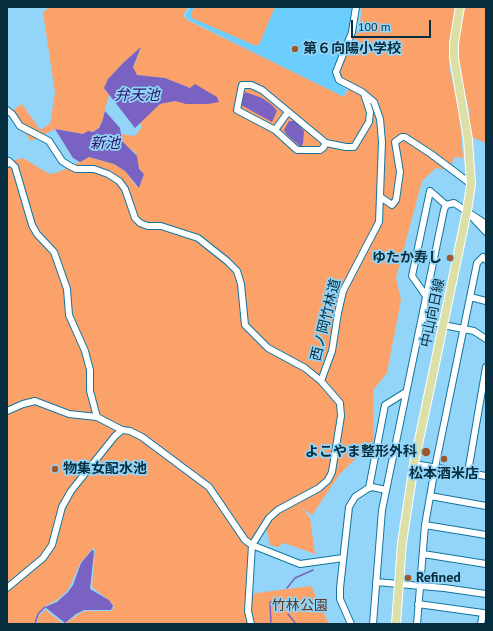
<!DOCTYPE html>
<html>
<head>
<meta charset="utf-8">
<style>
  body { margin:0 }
  #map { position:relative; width:493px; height:631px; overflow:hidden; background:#92d5f8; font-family:"PT Sans",sans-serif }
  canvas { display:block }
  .frame { position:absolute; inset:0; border:8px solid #072e3f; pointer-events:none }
  .scale { position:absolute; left:351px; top:20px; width:80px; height:18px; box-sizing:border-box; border:2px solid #072e3f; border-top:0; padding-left:5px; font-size:12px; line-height:14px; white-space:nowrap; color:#072e3f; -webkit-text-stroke:3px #92d5f8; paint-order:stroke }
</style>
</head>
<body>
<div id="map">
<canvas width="493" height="631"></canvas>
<div class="frame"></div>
<div class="scale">100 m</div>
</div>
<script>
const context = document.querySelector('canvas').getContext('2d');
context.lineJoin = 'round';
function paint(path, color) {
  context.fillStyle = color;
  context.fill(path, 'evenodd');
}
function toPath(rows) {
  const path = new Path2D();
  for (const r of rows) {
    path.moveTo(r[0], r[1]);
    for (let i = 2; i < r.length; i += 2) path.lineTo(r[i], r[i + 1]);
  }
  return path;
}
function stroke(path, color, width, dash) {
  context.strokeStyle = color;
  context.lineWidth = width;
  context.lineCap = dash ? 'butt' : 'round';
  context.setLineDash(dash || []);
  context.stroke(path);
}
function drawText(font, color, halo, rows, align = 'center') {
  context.font = font + ' "PT Sans","Noto Sans JP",sans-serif';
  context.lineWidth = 3.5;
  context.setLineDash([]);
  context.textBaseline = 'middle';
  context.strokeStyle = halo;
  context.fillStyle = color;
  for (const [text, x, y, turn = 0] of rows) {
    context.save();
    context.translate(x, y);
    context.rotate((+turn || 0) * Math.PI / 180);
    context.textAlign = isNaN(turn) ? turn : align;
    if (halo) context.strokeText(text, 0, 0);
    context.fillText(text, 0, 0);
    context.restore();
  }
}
const built = toPath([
  [191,7,352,7,353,11,349,28,344,45,333,68,334,79,346,90,345,94,341,96,187,19,186,14]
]);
const green = toPath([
  [50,7,188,7,183,15,187,20,344,97,350,86,340,74,340,69,359,29,362,7,455,7,451,34,449,67,459,110,463,158,454,157,450,170,436,168,422,181,396,278,401,300,387,373,373,390,374,440,339,475,312,515,302,509,310,518,315,554,284,543,278,547,270,545,267,531,254,534,248,560,247,596,249,594,311,586,329,624,64,624,84,611,111,611,114,607,109,600,92,587,95,550,93,548,80,563,68,590,57,600,45,606,37,615,35,624,7,624,7,162,23,158,49,174,59,172,89,157,114,164,125,171,136,186,140,186,144,174,139,169,135,152,125,145,121,139,121,134,135,136,142,127,140,123,160,104,175,101,190,88,165,78,137,75,133,68,141,48,123,63,108,79,104,88,109,95,102,122,97,130,83,134,55,129,31,141,9,113,22,104,40,130,50,124,55,93,43,12],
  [195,7,275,7,259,45,254,45,192,18,191,13],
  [463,7,486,7,486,143,471,137,469,110,459,66,457,44],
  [46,610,63,624,37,624,39,615]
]);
const water = toPath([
  [141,47,133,67,137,75,165,78,190,88,195,84,217,97,219,102,208,104,186,104,175,101,160,104,135,128,104,88,108,79,123,63],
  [245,92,262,98,272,105,277,111,272,122,241,105],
  [105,111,120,128,122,141,137,156,139,169,144,174,139,188,125,171,114,164,89,157,80,162,73,158,55,129,83,134,88,131,93,132,99,128,102,122],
  [289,121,295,121,304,131,303,144,301,147,287,135,284,130],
  [92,550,94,551,90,589,109,600,113,606,111,610,84,610,76,614,65,623,45,607,57,602,68,592,73,585,81,563]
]);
const stream = toPath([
  [287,588,295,578,313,570],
  [288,614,296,624],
  [35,624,38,614,45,607],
  [271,624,270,602,281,601]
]);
const minor = toPath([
  [7,110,12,114,20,126,49,141,62,161,68,165,76,169,94,169,108,174,119,181,125,189,135,218,140,223,148,226,161,226,198,238,227,261,237,271,241,284,245,325,268,348,305,368,321,381],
  [275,130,288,112],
  [326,143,323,148,320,150,297,150,275,130,237,110,242,85,251,85,262,90,326,143,346,147,354,147,369,122,370,112,364,94],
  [7,164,9,161,15,167,32,225,37,234,54,252,67,289,69,315,85,351,90,370,90,391,97,417],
  [382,198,392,205,396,200,400,172,395,142,402,137,405,137,431,154,471,184],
  [473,218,486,232],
  [426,296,412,276,430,191,446,205],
  [470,297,486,301],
  [422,318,443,325,474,331,486,339],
  [7,411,23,404,35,401,69,414,97,417,122,430,130,431,142,437,209,487,245,540,252,545,300,564,343,558],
  [414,464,486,476],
  [468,472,486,367],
  [369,488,385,405,406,392],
  [430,496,486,506],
  [425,525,486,535],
  [423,554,486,564],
  [376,582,444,588,486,594],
  [7,588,43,558,52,545,62,507,71,491,115,436,122,430],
  [418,604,483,613,481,624],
  [251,624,248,611,252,545,269,518,278,510,319,488,328,480,332,472,341,416,340,403,321,381,332,351,338,313,343,291,379,222,382,142,380,119,374,102,362,92,339,80,336,72,352,32,356,7],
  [351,624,340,599,340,588,349,507,355,497,367,489,372,487,386,490],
  [373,624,382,510,444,210,446,205,454,203,486,224],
  [417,624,425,525,435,468,477,263,483,257,486,260]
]);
const major = toPath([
  [396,624,402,543,414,464,467,211,471,184,468,139,454,58,454,43,460,7]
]);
const markers = [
  [295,49,4,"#9c582a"],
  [450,258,4,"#9c582a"],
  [426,452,5,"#9c582a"],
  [444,459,4,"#9c582a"],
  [55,469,4,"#9c582a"],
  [408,578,4,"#9c582a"]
];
const poiNames = [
  ["第６向陽小学校",303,49],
  ["ゆたか寿し",442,258,"right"],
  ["よこやま整形外科",417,452,"right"],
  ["物集女配水池",63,469],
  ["松本酒米店",444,474,"center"],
  ["Refined",416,578]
];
const streetNames = [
  ["中山向日線",433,313,-78],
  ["西ノ岡竹林道",326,320,-76]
];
const parkNames = [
  ["竹林公園",300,606]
];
const waterNames = [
  ["弁天池",137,96],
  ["新池",105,144]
];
paint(built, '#6ccefe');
paint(green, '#fba26b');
paint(water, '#7962c1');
stroke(stream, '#7962c1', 1.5);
stroke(minor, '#11769e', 8);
stroke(major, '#fff', 10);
stroke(minor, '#fff', 6);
stroke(major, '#dce0a7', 8);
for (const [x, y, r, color] of markers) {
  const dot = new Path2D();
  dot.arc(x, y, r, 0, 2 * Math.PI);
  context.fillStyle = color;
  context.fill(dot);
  stroke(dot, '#92d5f8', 1.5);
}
drawText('bold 14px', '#072e3f', '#92d5f8', poiNames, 'left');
drawText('14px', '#072e3f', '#92d5f8', streetNames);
drawText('14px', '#5f371d', '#92d5f8', parkNames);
drawText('italic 15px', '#300f66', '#92d5f8', waterNames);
</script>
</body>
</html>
